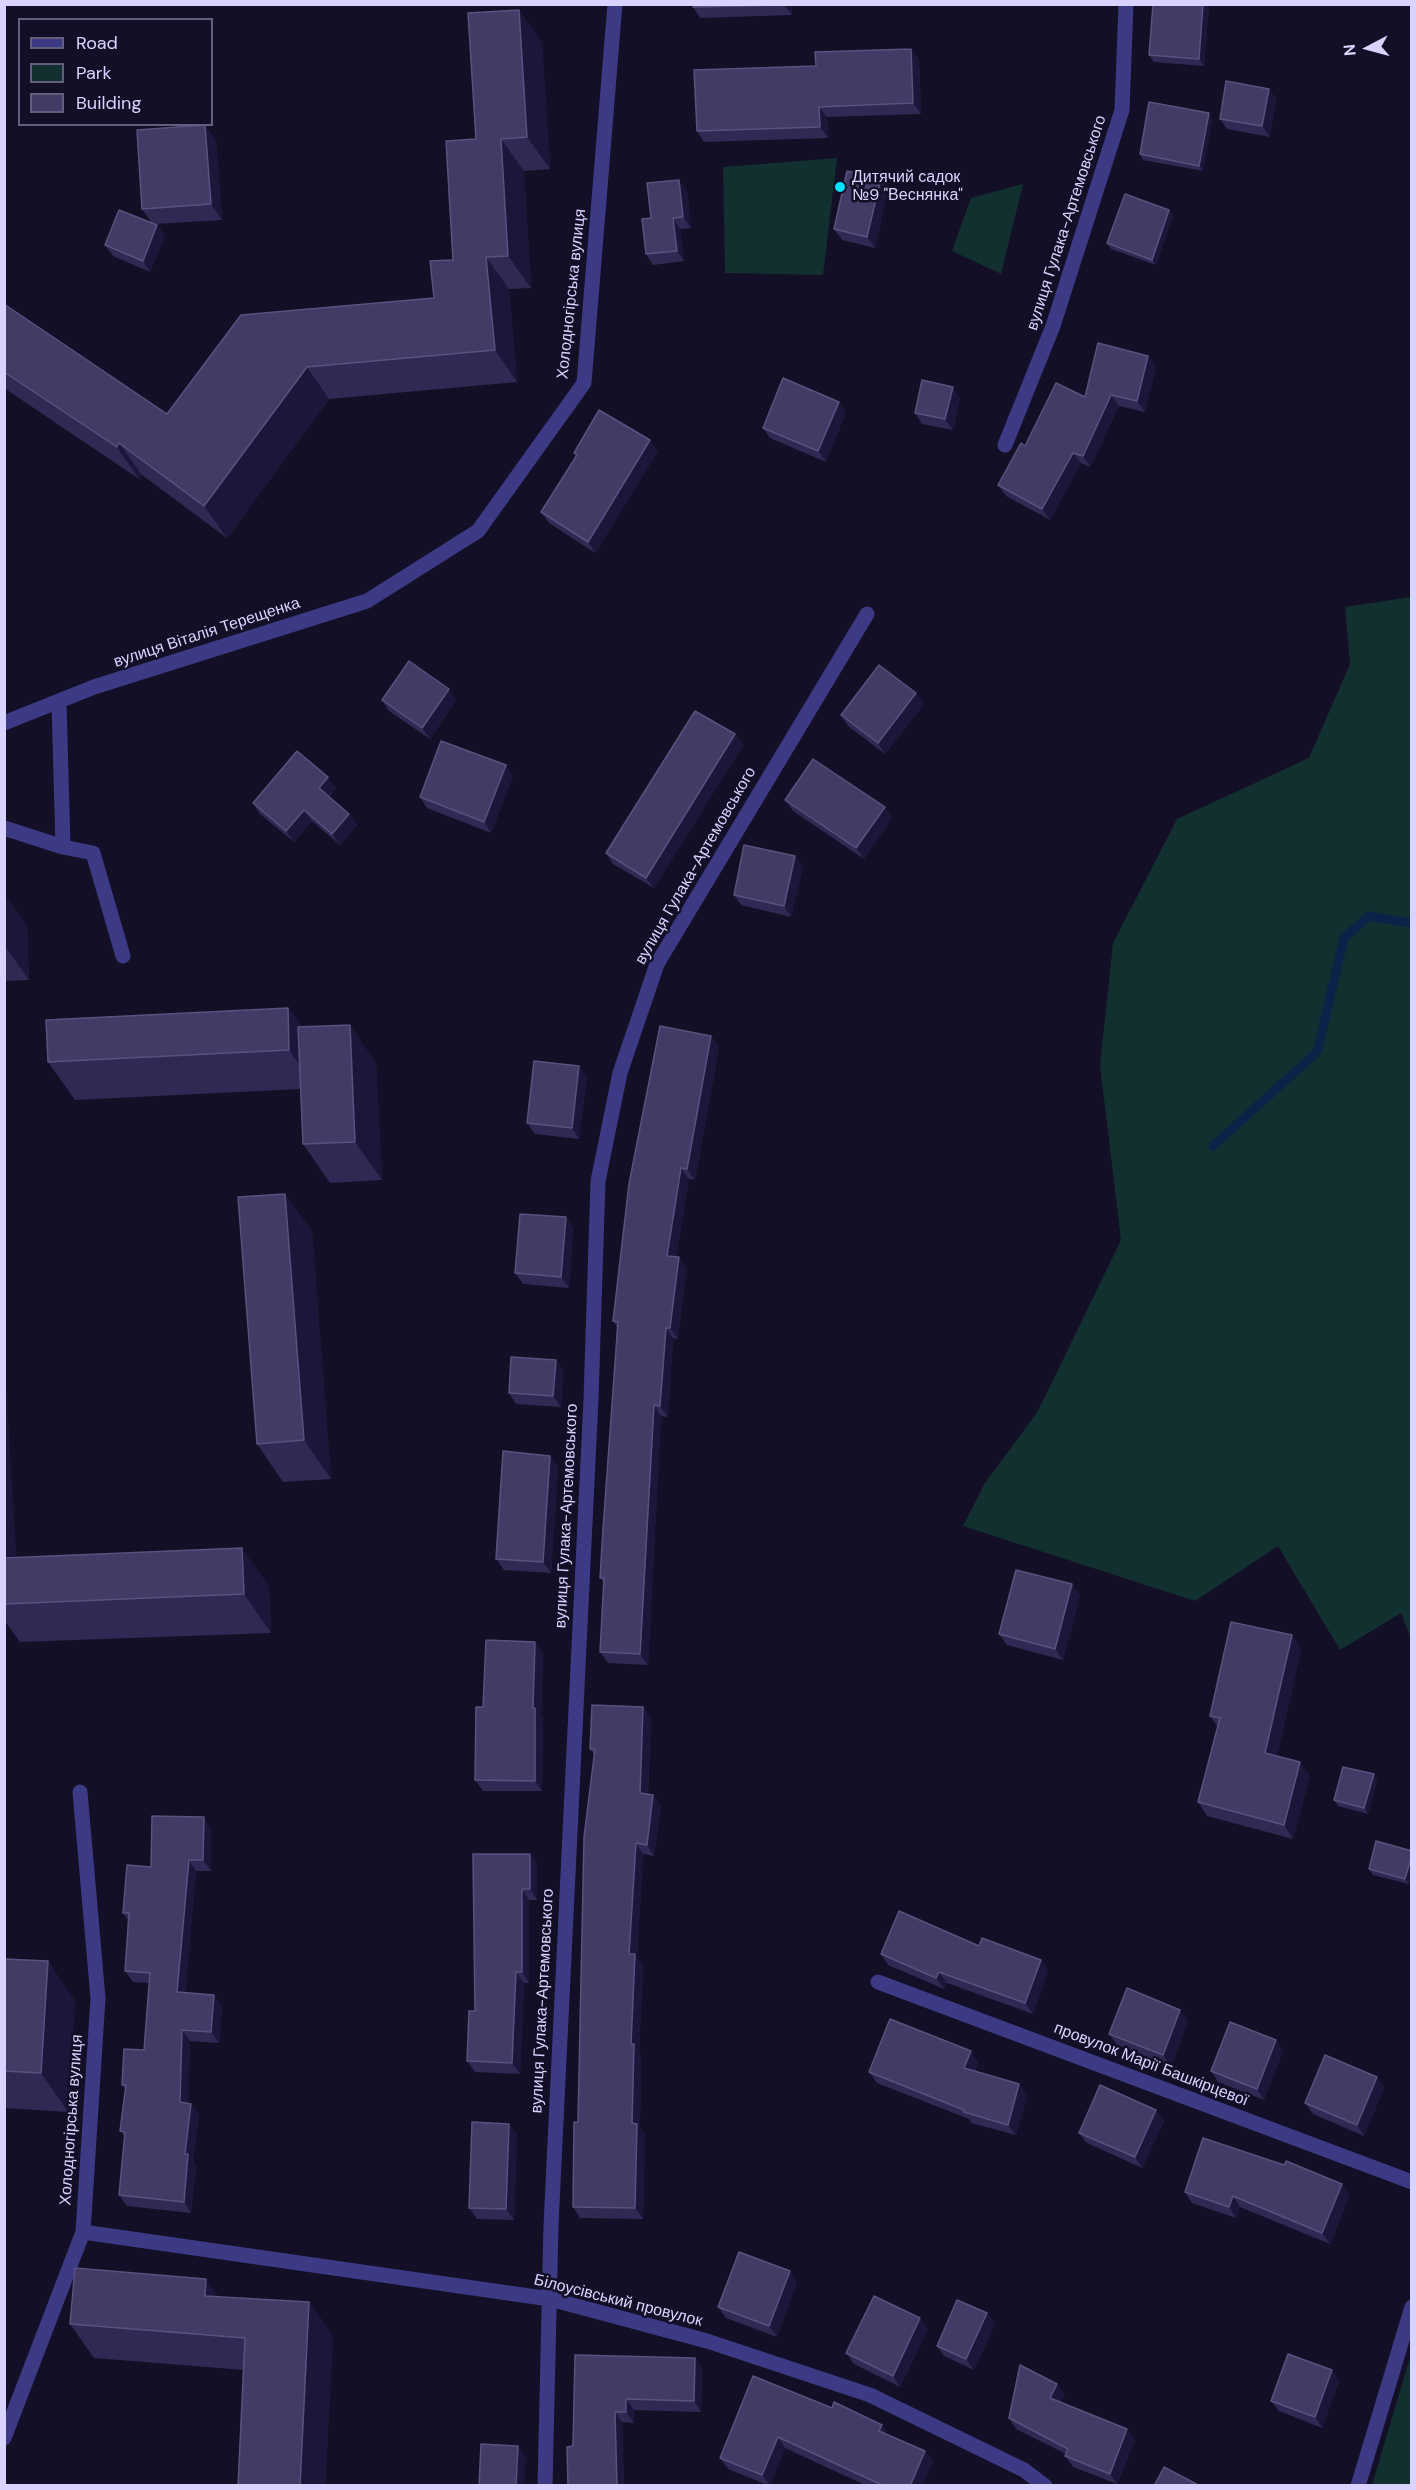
<!DOCTYPE html>
<html>
<head>
<meta charset="utf-8">
<style>
  body { margin:0 }
  #map { position:relative; width:1416px; height:2490px; overflow:hidden; background:#130f26; font-family:"DM Sans",sans-serif }
  canvas { display:block }
  .frame { position:absolute; inset:0; border:6px solid #d9d4ff; pointer-events:none }
  .legend { position:absolute; left:18px; top:18px; width:195px; height:108px; box-sizing:border-box; background:#130f26; border:2px solid #625e7d; margin:0; padding:8px 10px; list-style:none; font-size:18px; color:#d9d4ff }
  .legend li { display:flex; align-items:center; gap:12px; height:30px }
  .legend b { width:30px; border:2px solid #625e7d }
  .north { position:absolute; left:1338px; top:18px; width:60px; height:60px; -webkit-text-stroke:4px #130f26; paint-order:stroke; rotate:264deg; font-size:16px; font-weight:700; line-height:24px; text-align:center; color:#d9d4ff }
  .north::after { content:''; display:block; margin:auto; width:21px; height:27px; background:#d9d4ff; clip-path:polygon(50% 0,100% 100%,50% 72%,0 100%) }
</style>
</head>
<body>
<div id="map">
<canvas width="1416" height="2490"></canvas>
<div class="frame"></div>
<ul class="legend">
<li><b style="height:8px;background:#3d3a85"></b>Road</li>
<li><b style="height:16px;background:#12302f"></b>Park</li>
<li><b style="height:16px;background:#433a66"></b>Building</li>
</ul>
<div class="north">N</div>
</div>
<script>
const context = document.querySelector('canvas').getContext('2d');
context.lineJoin = 'round';
function paint(path, color) {
  context.fillStyle = color;
  context.fill(path, 'evenodd');
}
function toPath(rows) {
  const path = new Path2D();
  for (const r of rows) {
    path.moveTo(r[0], r[1]);
    for (let i = 2; i < r.length; i += 2) path.lineTo(r[i], r[i + 1]);
  }
  return path;
}
function stroke(path, color, width, dash) {
  context.strokeStyle = color;
  context.lineWidth = width;
  context.lineCap = dash ? 'butt' : 'round';
  context.setLineDash(dash || []);
  context.stroke(path);
}
function drawText(font, color, halo, rows, align = 'center') {
  context.font = font + ' "DM Sans",sans-serif';
  context.lineWidth = 5;
  context.setLineDash([]);
  context.textBaseline = 'middle';
  context.strokeStyle = halo;
  context.fillStyle = color;
  for (const [text, x, y, turn = 0] of rows) {
    context.save();
    context.translate(x, y);
    context.rotate((+turn || 0) * Math.PI / 180);
    context.textAlign = isNaN(turn) ? turn : align;
    if (halo) context.strokeText(text, 0, 0);
    context.fillText(text, 0, 0);
    context.restore();
  }
}
const green = toPath([
  [837,158,823,275,725,273,723,167],
  [1023,184,1001,274,952,251,971,198],
  [1411,597,1411,1639,1401,1613,1340,1650,1278,1546,1195,1601,963,1526,985,1483,1038,1411,1121,1240,1100,1065,1113,943,1177,819,1309,758,1350,664,1345,607],
  [1411,2354,1411,2485,1372,2485]
]);
const stream = toPath([
  [1213,1146,1317,1052,1344,938,1369,916,1412,923]
]);
const minor = toPath([
  [1005,445,1053,326,1122,110,1126,4],
  [59,703,63,847],
  [4,723,94,687,367,601,478,531,584,383,615,4],
  [4,828,63,847,93,853,123,956],
  [878,1982,1412,2182],
  [83,2232,550,2299,707,2341,870,2395,1024,2470,1045,2486],
  [4,2438,83,2232,98,1998,80,1792],
  [545,2486,551,2225,591,1399,598,1181,620,1073,657,964,867,614],
  [1358,2486,1412,2307]
]);
const wall = toPath([
  [693,4,791,4,792,15,700,18,693,7],
  [1209,4,1204,66,1154,62,1149,55],
  [542,42,550,169,524,171,531,288,509,289,517,382,329,399,227,538,142,475,139,479,4,388,4,304,167,414,434,298,453,260,476,139],
  [911,49,919,60,921,114,827,117,828,138,704,142,697,131,816,66],
  [1269,89,1276,99,1270,137,1227,129,1220,119],
  [1212,119,1203,171,1143,160,1140,154],
  [205,125,216,141,222,220,155,224,157,225,165,236,150,272,113,256,105,245,152,223,142,209],
  [888,189,875,248,842,240,834,229],
  [687,191,691,228,680,229,684,261,653,265,646,254,651,218],
  [1169,210,1173,215,1156,265,1111,249,1107,243],
  [1148,356,1156,367,1145,412,1119,406,1090,467,1081,463,1050,520,1006,496,998,485,1025,446,1085,397],
  [960,398,953,430,922,424,915,413],
  [846,412,826,462,770,438,763,428],
  [658,451,595,553,549,523,541,512,576,456,574,453],
  [916,693,924,704,885,754,848,726,841,715],
  [382,700,456,700,430,739,389,711],
  [735,734,743,745,654,888,613,864,606,853],
  [513,776,491,833,427,808,420,797],
  [336,788,329,797,349,814,357,825,340,845,312,821,294,842,260,814,253,803],
  [785,800,892,818,864,859,793,811],
  [795,856,803,867,791,917,741,905,734,895],
  [4,894,27,926,29,980,4,981],
  [288,1008,302,1027,376,1063,382,1180,330,1183,303,1144,300,1089,75,1100,48,1062],
  [711,1036,719,1047,695,1180,689,1179,676,1257,686,1268,678,1339,673,1338,668,1417,661,1416,648,1665,608,1663,600,1652,604,1583,600,1578,617,1327,613,1321],
  [587,1077,579,1139,535,1134,527,1123],
  [285,1194,312,1232,331,1479,283,1482,257,1444],
  [566,1217,573,1228,569,1288,523,1284,515,1273],
  [4,1358,16,1557,269,1586,271,1633,20,1642,4,1620],
  [556,1360,563,1370,561,1407,516,1404,509,1393],
  [550,1456,558,1467,551,1573,504,1570,496,1559],
  [1080,1595,1063,1660,1007,1645,999,1634],
  [1292,1635,1301,1649,1277,1756,1310,1776,1293,1839,1207,1816,1198,1802,1218,1727,1210,1716],
  [543,1653,541,1715,543,1719,542,1791,483,1791,475,1780,483,1707],
  [643,1707,651,1718,648,1794,661,1806,654,1856,643,1854,637,1957,643,1965,639,2051,641,2055,640,2128,645,2134,643,2219,580,2218,573,2207,578,2122,594,1755,590,1749],
  [1377,1780,1368,1814,1338,1806,1334,1800],
  [211,1828,211,1871,196,1871,185,1993,222,2006,219,2043,190,2041,188,2103,191,2104,199,2114,193,2161,196,2165,191,2213,127,2206,119,2195,125,2137,120,2131,125,2089,122,2085,144,2050,150,1983,133,1982,125,1971,129,1921,123,1913,151,1867],
  [1412,1851,1409,1884,1373,1875,1369,1869],
  [530,1854,537,1865,537,1900,529,1900,529,1983,524,1983,520,2074,475,2072,467,2061],
  [979,1946,1041,1960,1048,1971,1033,2014,947,1983,944,1989,888,1965,881,1954],
  [4,1959,75,2000,68,2112,4,2108],
  [1180,2010,1188,2021,1171,2066,1117,2045,1109,2034],
  [1276,2040,1283,2051,1264,2100,1218,2082,1211,2071],
  [971,2051,978,2062,975,2072,1027,2095,1016,2135,971,2123,969,2119,877,2083,869,2072],
  [1377,2077,1384,2088,1364,2136,1313,2114,1305,2103],
  [1156,2110,1164,2121,1142,2168,1087,2143,1079,2133],
  [517,2134,514,2220,477,2219,469,2208],
  [1185,2192,1350,2195,1330,2244,1240,2207,1236,2218,1192,2203],
  [797,2282,777,2337,726,2318,718,2307],
  [219,2297,309,2302,333,2336,325,2486,238,2486,244,2370,94,2358,70,2324],
  [987,2313,995,2324,974,2370,944,2356,937,2346],
  [928,2329,900,2387,854,2364,846,2353],
  [575,2355,695,2358,702,2369,701,2412,634,2410,634,2423,622,2422,624,2486,568,2486,573,2446],
  [1332,2370,1339,2381,1322,2428,1279,2411,1271,2401],
  [753,2376,925,2451,933,2462,922,2486,867,2486,785,2448,770,2486,728,2469,720,2458],
  [1057,2384,1065,2395,1061,2402,1135,2440,1117,2484,1073,2467,1065,2456,1066,2454,1016,2429,1009,2418]
]);
const shadedWall = toPath([
  [791,4,792,15,784,5],
  [1203,4,1209,4,1204,66,1199,59],
  [519,10,542,42,550,169,527,137],
  [911,49,919,60,921,114,913,103],
  [1269,89,1276,99,1270,137,1262,126],
  [819,107,827,117,828,138,820,127],
  [1209,113,1212,119,1203,171,1199,166],
  [205,125,216,141,222,220,211,204],
  [501,139,524,171,531,288,508,256],
  [881,178,888,189,875,248,867,237],
  [679,180,687,191,691,228,683,217],
  [1169,210,1173,215,1156,265,1152,260],
  [673,218,680,229,684,261,677,251],
  [157,225,165,236,150,272,143,261],
  [486,257,509,289,517,382,495,350],
  [1148,356,1156,367,1145,412,1137,401],
  [307,367,329,399,227,538,204,506],
  [953,387,960,398,953,430,945,419],
  [1111,395,1119,406,1090,467,1083,456],
  [839,402,846,412,826,462,818,451],
  [650,440,658,451,595,553,588,542],
  [119,443,142,475,139,479,117,447],
  [1073,453,1081,463,1050,520,1042,509],
  [449,689,456,700,430,739,422,728],
  [916,693,924,704,885,754,878,743],
  [735,734,743,745,654,888,646,878],
  [506,765,513,776,491,833,484,822],
  [328,777,336,788,326,799,319,788],
  [885,807,892,818,864,859,856,848],
  [304,810,312,821,294,842,286,831],
  [349,814,357,825,340,845,332,834],
  [795,856,803,867,791,917,784,906],
  [4,894,27,926,29,980,4,945],
  [288,1008,315,1046,316,1089,289,1050],
  [350,1025,376,1063,382,1180,355,1142],
  [711,1036,719,1047,695,1180,687,1169],
  [579,1066,587,1077,579,1139,572,1128],
  [681,1168,689,1179,675,1266,667,1256],
  [285,1194,312,1232,331,1479,304,1440],
  [566,1217,573,1228,569,1288,561,1277],
  [679,1257,686,1268,678,1339,670,1328],
  [666,1328,673,1338,668,1417,660,1406],
  [4,1358,19,1597,4,1577],
  [556,1360,563,1370,561,1407,553,1396],
  [654,1405,661,1416,648,1665,640,1654],
  [550,1456,558,1467,551,1573,543,1562],
  [242,1548,269,1586,271,1633,244,1594],
  [1072,1584,1080,1595,1063,1660,1055,1649],
  [1292,1635,1301,1649,1275,1766,1265,1753],
  [535,1642,543,1653,541,1715,543,1719,542,1791,535,1781,533,1708],
  [643,1707,651,1718,647,1804,640,1793],
  [1300,1762,1310,1776,1293,1839,1284,1825],
  [1374,1774,1377,1780,1368,1814,1364,1808],
  [653,1795,661,1806,654,1856,647,1845],
  [204,1817,211,1828,211,1871,203,1860],
  [636,1843,643,1854,637,1957,643,1965,639,2051,641,2055,640,2128,645,2134,643,2219,635,2208,632,2123,629,1954],
  [530,1854,537,1865,537,1900,530,1889],
  [1412,1855,1412,1875,1409,1884,1405,1879],
  [189,1860,196,1871,185,2003,177,1992],
  [522,1889,529,1900,529,1983,522,1972],
  [1041,1960,1048,1971,1033,2014,1025,2003],
  [48,1961,75,2000,68,2112,41,2073],
  [516,1972,524,1983,520,2074,512,2063],
  [939,1972,947,1983,944,1989,936,1978],
  [214,1995,222,2006,219,2043,211,2032],
  [1180,2010,1188,2021,1171,2066,1163,2055],
  [182,2030,190,2041,188,2113,180,2102],
  [1276,2040,1283,2051,1264,2100,1257,2089],
  [971,2051,978,2062,972,2079,964,2068],
  [1377,2077,1384,2088,1364,2136,1357,2125],
  [1019,2084,1027,2095,1016,2135,1008,2125],
  [191,2104,199,2114,193,2161,196,2165,191,2213,184,2202,185,2154],
  [1156,2110,1164,2121,1142,2168,1135,2157],
  [509,2124,517,2134,514,2220,506,2209],
  [1342,2184,1350,2195,1330,2244,1322,2233],
  [1233,2196,1240,2207,1236,2218,1229,2207],
  [790,2271,797,2282,777,2337,769,2326],
  [206,2279,230,2313,205,2296],
  [309,2302,333,2336,325,2486,300,2486],
  [987,2313,995,2324,974,2370,966,2359],
  [920,2318,928,2329,900,2387,893,2376],
  [695,2358,702,2369,701,2412,694,2401],
  [1332,2370,1339,2381,1322,2428,1315,2417],
  [1057,2384,1065,2395,1058,2408,1050,2398],
  [626,2399,634,2410,634,2423,626,2412],
  [615,2412,622,2422,624,2486,617,2486],
  [882,2425,889,2435,879,2431],
  [1127,2429,1135,2440,1117,2484,1110,2474],
  [778,2437,785,2448,770,2486,762,2475],
  [518,2446,526,2457,524,2486,516,2486],
  [925,2451,933,2462,922,2486,910,2486]
]);
const building = toPath([
  [693,4,784,4,784,5,693,7,693,4],
  [1153,4,1203,4,1199,59,1149,55,1153,4],
  [519,10,527,137,501,139,508,256,486,257,495,350,307,367,204,506,119,443,117,447,4,372,4,304,167,414,241,315,434,298,430,261,453,260,446,141,476,139,468,13,519,10],
  [911,49,913,103,819,107,820,127,697,131,694,70,816,66,815,52,911,49],
  [1226,81,1269,89,1262,126,1220,119,1226,81],
  [1149,102,1209,113,1199,166,1140,154,1149,102],
  [205,125,211,204,142,209,137,130,205,125],
  [847,171,881,178,867,237,834,229,847,171],
  [679,180,683,217,673,218,677,251,646,254,642,219,651,218,647,183,679,180],
  [1125,194,1169,210,1152,260,1107,243,1125,194],
  [119,210,157,225,143,261,105,245,119,210],
  [1098,343,1148,356,1137,401,1111,395,1083,456,1073,453,1042,509,998,485,1021,443,1025,446,1056,383,1085,397,1098,343],
  [783,378,839,402,818,451,763,428,783,378],
  [922,380,953,387,945,419,915,413,922,380],
  [599,410,650,440,588,542,541,512,577,455,574,453,599,410],
  [409,661,449,689,422,728,382,700,409,661],
  [879,665,916,693,878,743,841,715,879,665],
  [695,711,735,734,646,878,606,853,695,711],
  [441,741,506,765,484,822,420,797,441,741],
  [297,751,328,777,319,788,349,814,332,834,304,810,286,831,253,803,297,751],
  [813,759,885,807,856,848,785,800,813,759],
  [744,845,795,856,784,906,734,895,744,845],
  [288,1008,289,1050,48,1062,46,1020,288,1008],
  [350,1025,355,1142,303,1144,298,1027,350,1025],
  [660,1026,711,1036,687,1169,681,1168,667,1256,679,1257,670,1328,666,1328,660,1406,654,1405,640,1654,600,1652,604,1578,600,1578,603,1529,618,1322,613,1321,629,1184,660,1026],
  [534,1061,579,1066,572,1128,527,1123,534,1061],
  [285,1194,304,1440,257,1444,238,1197,285,1194],
  [520,1214,566,1217,561,1277,515,1273,520,1214],
  [511,1357,556,1360,553,1396,509,1393,511,1357],
  [503,1451,550,1456,543,1562,496,1559,503,1451],
  [242,1548,244,1594,4,1604,4,1558,242,1548],
  [1016,1570,1072,1584,1055,1649,999,1634,1016,1570],
  [1231,1622,1292,1635,1265,1753,1300,1762,1284,1825,1198,1802,1220,1718,1210,1716,1231,1622],
  [486,1640,535,1642,533,1708,535,1708,535,1781,475,1780,476,1707,483,1707,486,1640],
  [592,1705,643,1707,640,1793,653,1795,647,1845,636,1843,629,1954,635,1954,631,2044,634,2044,632,2123,637,2124,635,2208,573,2207,574,2122,578,2122,584,1837,595,1749,590,1749,592,1705],
  [1343,1767,1374,1774,1364,1808,1334,1800,1343,1767],
  [152,1816,204,1817,203,1860,189,1860,177,1992,214,1995,211,2032,182,2030,180,2102,191,2104,185,2154,188,2154,184,2202,119,2195,125,2132,120,2131,126,2085,122,2085,124,2049,144,2050,150,1973,125,1971,129,1913,123,1913,127,1865,151,1867,152,1816],
  [1376,1841,1412,1851,1412,1855,1405,1879,1369,1869,1376,1841],
  [473,1854,530,1854,530,1889,522,1889,522,1972,516,1972,512,2063,467,2061,469,2011,475,2011,473,1854],
  [899,1911,979,1946,982,1938,1041,1960,1025,2003,939,1972,936,1978,881,1954,899,1911],
  [4,1959,48,1961,41,2073,4,2071,4,1959],
  [1127,1988,1180,2010,1163,2055,1109,2034,1127,1988],
  [890,2019,971,2051,964,2068,1019,2084,1008,2125,964,2112,964,2110,869,2072,890,2019],
  [1230,2022,1276,2040,1257,2089,1211,2071,1230,2022],
  [1325,2055,1377,2077,1357,2125,1305,2103,1325,2055],
  [1100,2085,1156,2110,1135,2157,1079,2133,1100,2085],
  [472,2122,509,2124,506,2209,469,2208,472,2122],
  [1203,2138,1284,2165,1286,2161,1342,2184,1322,2233,1233,2196,1229,2207,1185,2192,1203,2138],
  [739,2252,790,2271,769,2326,718,2307,739,2252],
  [75,2268,206,2279,205,2296,309,2302,300,2486,238,2486,245,2338,70,2324,75,2268],
  [874,2296,920,2318,893,2376,846,2353,874,2296],
  [957,2300,987,2313,966,2359,937,2346,957,2300],
  [1288,2354,1332,2370,1315,2417,1271,2401,1288,2354],
  [575,2355,695,2358,694,2401,626,2399,626,2412,615,2412,617,2486,568,2486,567,2447,573,2446,575,2355],
  [1020,2365,1057,2384,1050,2398,1127,2429,1110,2474,1065,2456,1068,2449,1009,2418,1020,2365],
  [753,2376,832,2408,834,2402,882,2425,879,2431,925,2451,910,2486,884,2486,778,2437,762,2475,720,2458,753,2376],
  [481,2444,518,2446,516,2486,479,2486,481,2444],
  [1164,2467,1200,2486,1154,2486,1164,2467]
]);
const markers = [
  [840,187,6,"#00e5ff"]
];
const poiNames = [
  ["Дитячий садок",852,178],
  ["№9 \"Веснянка\"",852,196]
];
const streetNames = [
  ["вулиця Гулака-Артемовського",1067,223,-72],
  ["Холодногірська вулиця",572,294,-84],
  ["вулиця Віталія Терещенка",207,633,-18],
  ["вулиця Гулака-Артемовського",696,866,-60],
  ["вулиця Гулака-Артемовського",567,1516,-87],
  ["вулиця Гулака-Артемовського",543,2001,-87],
  ["провулок Марії Башкірцевої",1151,2065,21],
  ["Холодногірська вулиця",72,2120,-86],
  ["Білоусівський провулок",618,2301,14]
];
paint(green, '#12302f');
stroke(stream, '#0c2248', 9);
stroke(minor, '#3d3a85', 15);
paint(wall, '#312854');
paint(shadedWall, '#1d163a');
paint(building, '#433a66');
stroke(building, '#5a527e', 1.5);
for (const [x, y, r, color] of markers) {
  const dot = new Path2D();
  dot.arc(x, y, r, 0, 2 * Math.PI);
  context.fillStyle = color;
  context.fill(dot);
  stroke(dot, '#130f26', 2);
}
drawText('16px', '#d9d4ff', '#130f26', poiNames, 'left');
drawText('16px', '#d9d4ff', '#130f26', streetNames);
</script>
</body>
</html>
